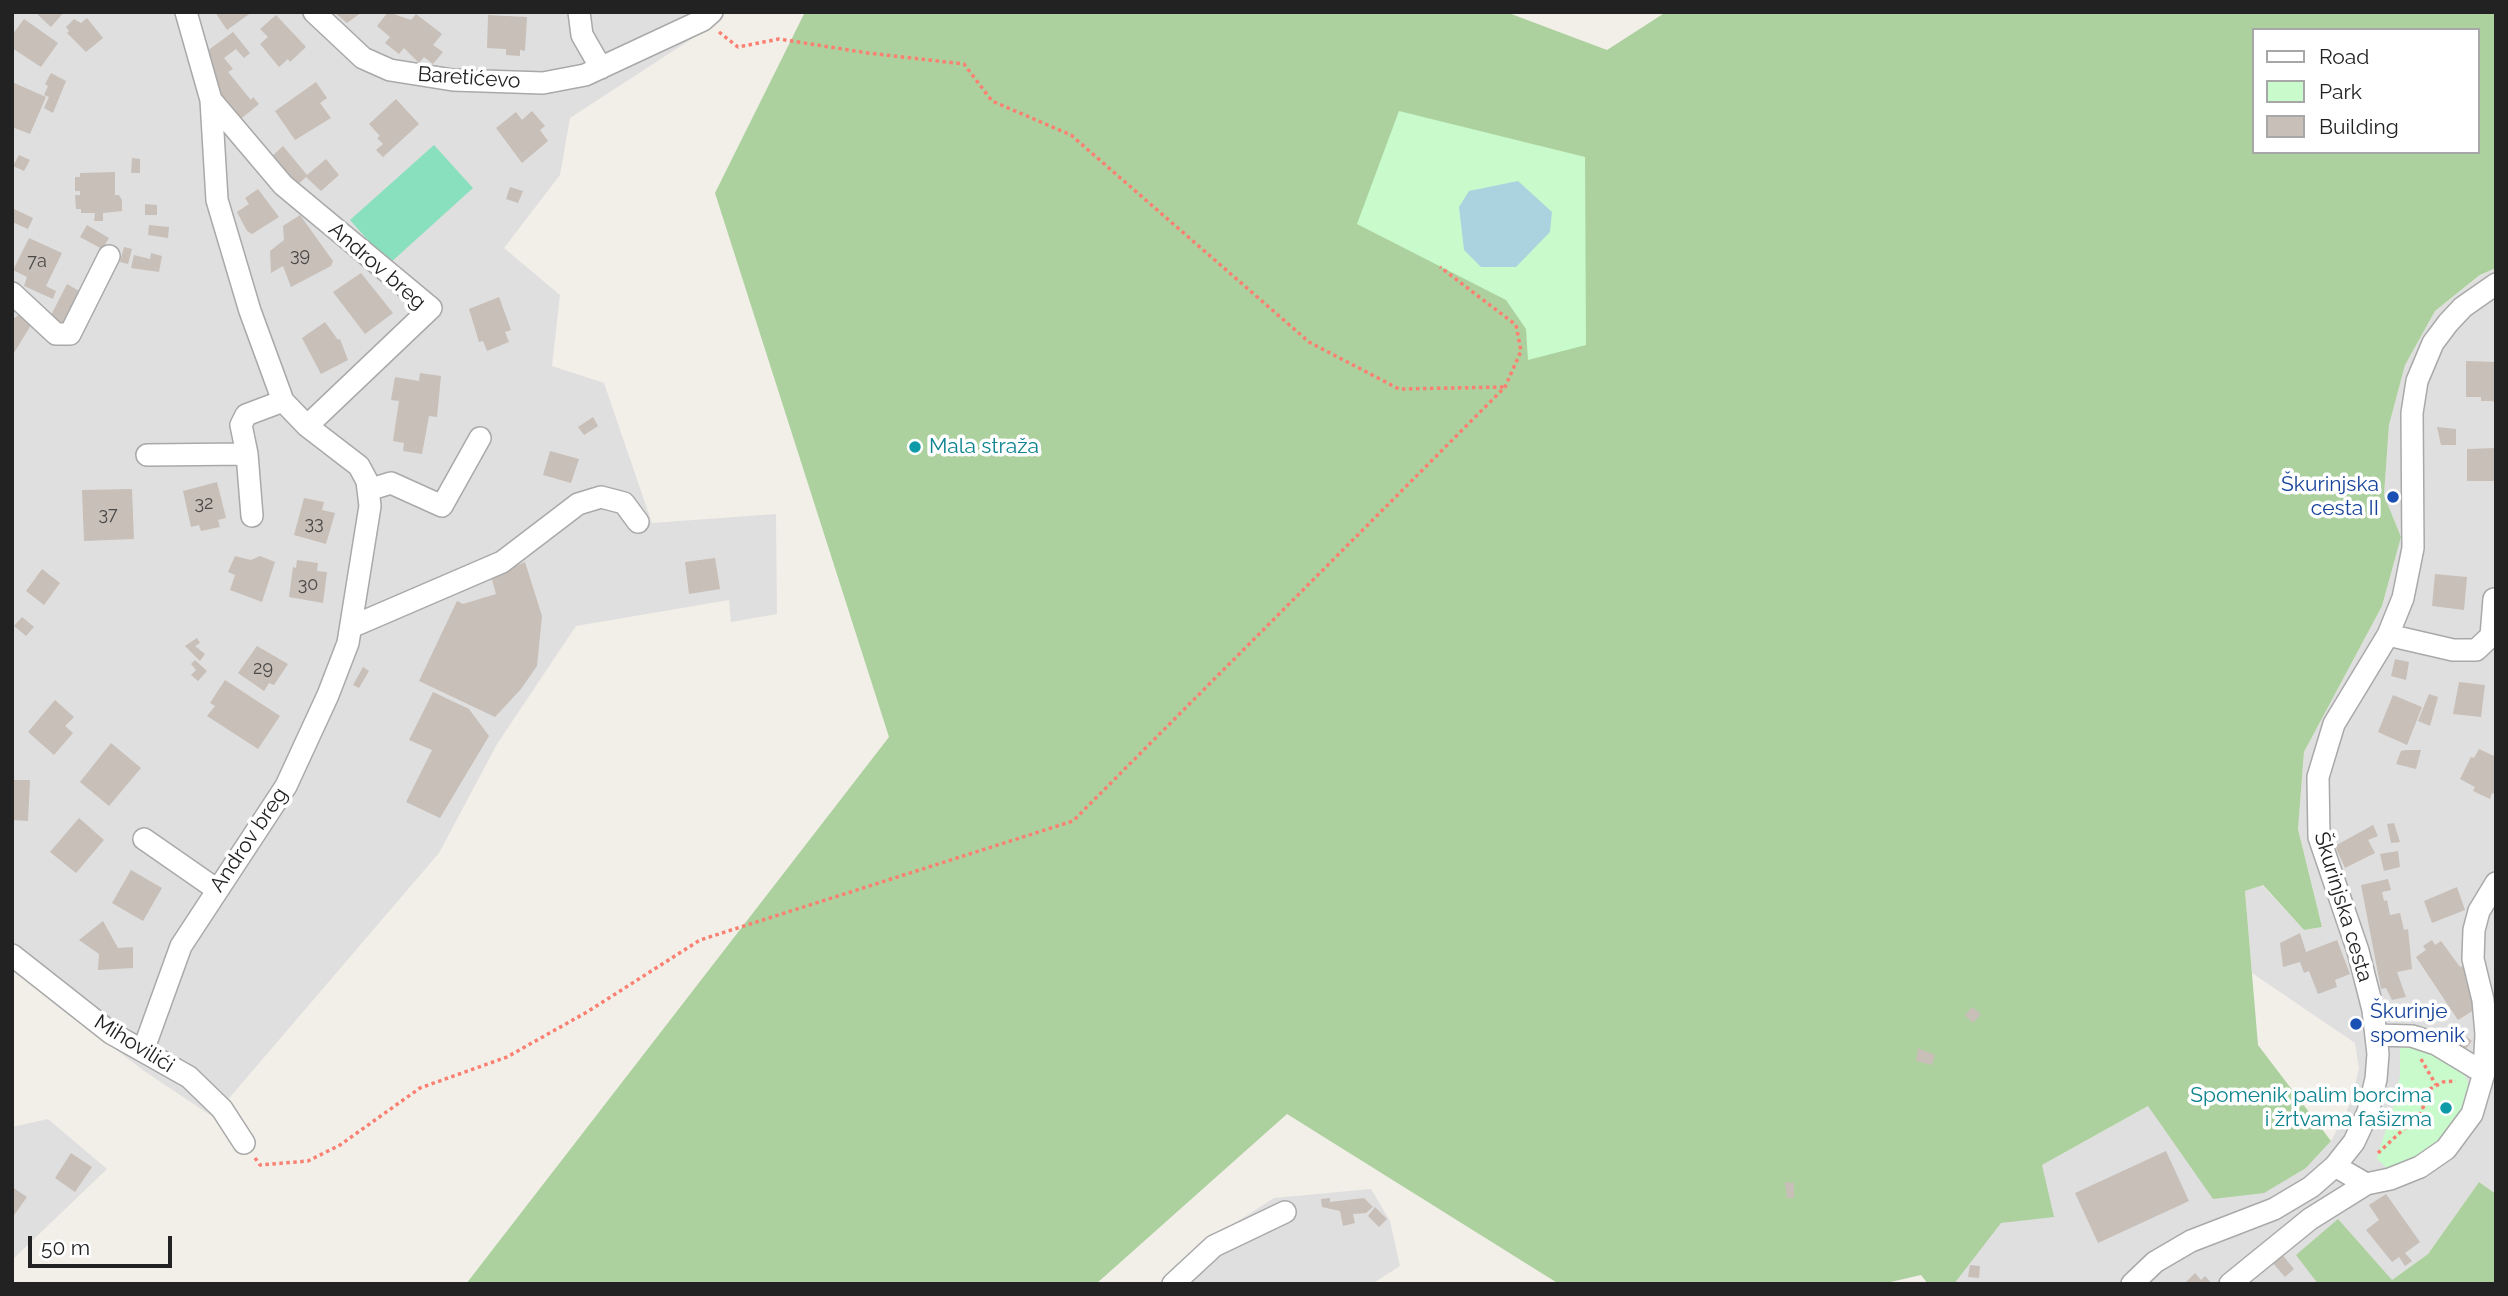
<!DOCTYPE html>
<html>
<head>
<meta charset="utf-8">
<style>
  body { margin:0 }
  #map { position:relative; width:2508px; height:1296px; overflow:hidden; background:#f2efe9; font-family:Raleway,sans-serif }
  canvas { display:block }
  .frame { position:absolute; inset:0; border:14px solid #222; pointer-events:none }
  .legend { position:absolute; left:2252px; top:28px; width:228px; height:126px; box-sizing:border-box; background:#fff; border:2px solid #a7a7a7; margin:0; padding:9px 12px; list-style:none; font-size:21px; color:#222 }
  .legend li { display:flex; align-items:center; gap:14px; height:35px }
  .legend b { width:35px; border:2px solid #a7a7a7 }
  .scale { position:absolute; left:28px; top:1236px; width:144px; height:32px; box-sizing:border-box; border:4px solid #222; border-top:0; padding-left:9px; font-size:21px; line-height:24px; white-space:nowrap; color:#222; -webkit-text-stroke:5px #fff; paint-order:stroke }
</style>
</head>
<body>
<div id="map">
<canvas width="2508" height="1296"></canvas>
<div class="frame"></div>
<ul class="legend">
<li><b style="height:9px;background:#fff"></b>Road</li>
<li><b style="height:19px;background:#c8facc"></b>Park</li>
<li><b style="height:19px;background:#c7bfb8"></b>Building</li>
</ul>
<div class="scale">50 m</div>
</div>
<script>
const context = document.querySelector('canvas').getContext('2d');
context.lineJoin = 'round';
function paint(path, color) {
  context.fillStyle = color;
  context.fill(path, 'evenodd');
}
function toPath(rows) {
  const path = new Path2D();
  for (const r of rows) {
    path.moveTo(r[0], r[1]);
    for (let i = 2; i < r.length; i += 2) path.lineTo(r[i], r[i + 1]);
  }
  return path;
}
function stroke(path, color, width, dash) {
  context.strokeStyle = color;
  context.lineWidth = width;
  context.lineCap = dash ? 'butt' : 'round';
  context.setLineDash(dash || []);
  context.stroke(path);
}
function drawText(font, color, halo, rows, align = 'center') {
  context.font = font + ' Raleway,sans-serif';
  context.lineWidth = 7;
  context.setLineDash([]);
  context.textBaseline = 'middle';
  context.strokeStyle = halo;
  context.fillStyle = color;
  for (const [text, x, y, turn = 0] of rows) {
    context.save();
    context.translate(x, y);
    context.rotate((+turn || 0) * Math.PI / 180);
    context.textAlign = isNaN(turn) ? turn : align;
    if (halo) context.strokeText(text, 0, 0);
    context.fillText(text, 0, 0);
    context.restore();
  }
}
const residential = toPath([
  [12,12,724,12,713,25,570,118,560,175,504,248,560,295,552,366,604,383,652,523,776,514,777,614,731,622,729,600,576,626,497,744,439,853,213,1117,144,1071,12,970],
  [2496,268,2496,1194,2479,1182,2428,1254,2392,1280,2297,1255,2318,1284,1954,1284,2042,1165,2148,1106,2306,1168,2331,1141,2350,1104,2359,1069,2355,1043,2252,973,2245,891,2262,885,2304,930,2322,927,2298,829,2304,752,2382,606,2401,537,2384,495,2389,425,2405,364,2435,311,2481,275],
  [48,1119,107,1169,12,1260,12,1127],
  [1371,1189,1390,1221,1400,1266,1372,1284,1162,1284,1226,1229,1274,1198]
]);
const forest = toPath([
  [805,12,1506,12,1607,50,1666,12,2496,12,2496,268,2480,275,2435,311,2405,365,2389,425,2384,495,2401,537,2382,606,2304,752,2298,829,2322,927,2304,930,2263,885,2245,891,2258,1045,2331,1141,2306,1168,2264,1193,2213,1199,2148,1106,2042,1165,2054,1217,2001,1223,1954,1284,1928,1284,1921,1275,1882,1284,1559,1284,1287,1114,1096,1284,466,1284,889,737,715,193],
  [2254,30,2478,30,2478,152,2254,152],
  [2479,1182,2496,1194,2496,1284,2318,1284,2296,1255,2338,1219,2392,1280,2428,1254]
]);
const park = toPath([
  [1399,111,1585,157,1586,345,1528,360,1526,329,1506,300,1357,224],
  [2415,1041,2463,1072,2468,1082,2466,1108,2436,1148,2390,1171,2377,1159,2378,1153,2393,1110,2400,1076,2400,1048]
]);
const pitch = toPath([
  [434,145,473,188,389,264,350,220]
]);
const water = toPath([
  [1518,181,1552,212,1550,232,1516,267,1481,267,1464,250,1459,207,1469,191]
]);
const building = toPath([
  [35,12,64,12,51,27],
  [215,12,252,12,227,30],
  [334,12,362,12,347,23],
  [388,12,411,20,416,14,442,34,433,45,443,52,433,64,424,57,419,63,404,48,399,54,385,43,390,37,377,26],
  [276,15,306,47,290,62,288,59,279,67,260,44,268,37,260,29],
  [488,15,527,17,525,51,520,50,520,56,506,55,506,49,487,48],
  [87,18,103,38,86,52,67,33,69,31,66,27,74,19,81,23],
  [24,19,58,43,41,67,12,48,12,35],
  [233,32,250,53,244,58,236,49,224,58,233,69,228,72,251,100,253,97,259,104,237,122,215,96,213,67,207,51],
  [51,73,66,81,53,113,44,108,49,97,44,95,48,86,45,84],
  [12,82,46,97,30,134,12,127],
  [316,82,327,98,320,103,331,118,295,140,275,111],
  [396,99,419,124,383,157,376,150,383,144,377,138,380,136,369,124],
  [532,111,545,126,540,130,548,141,522,163,496,128,516,112,522,120],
  [283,146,307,175,326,159,339,175,321,191,306,177,294,188,269,159],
  [19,155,30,160,24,171,13,166],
  [132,158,140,159,140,173,131,173],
  [115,172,115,195,119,195,122,200,122,211,103,213,103,221,94,221,95,213,81,213,81,209,76,209,75,195,80,195,80,191,75,191,75,177,80,177,80,173],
  [510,187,523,191,518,203,506,199],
  [258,189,279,217,252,234,247,231,237,212,249,204,245,198],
  [145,204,157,205,157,215,145,215],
  [12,208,33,218,28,229,12,222],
  [300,215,333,261,331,266,291,287,283,266,271,273,270,251,284,240,283,226],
  [87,225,109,238,102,249,80,237],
  [149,225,169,227,168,238,148,235],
  [29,238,62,253,46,286,56,291,53,299,24,286,27,277,13,270],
  [124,247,132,249,128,264,120,262],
  [151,253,162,256,159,272,131,268,134,255,150,259],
  [361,273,393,313,365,334,333,292],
  [67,284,81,292,63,327,48,321],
  [499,297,511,330,505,332,509,342,487,351,483,341,479,342,469,309],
  [21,312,33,322,12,356,12,316,15,318],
  [325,322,338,340,340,339,348,360,321,374,302,338],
  [2466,361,2496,362,2496,406,2493,401,2481,401,2481,397,2466,397],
  [420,373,441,376,437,417,429,416,422,454,403,451,404,443,393,441,399,401,391,400,395,377,419,381],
  [593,417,598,426,584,435,578,427],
  [2437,427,2456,429,2456,445,2441,445],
  [2496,448,2496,481,2467,481,2467,449],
  [550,451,579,459,571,483,543,475],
  [217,482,226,518,218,520,220,527,201,531,199,525,191,527,183,491],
  [132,489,134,539,84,541,82,490],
  [304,498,324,502,322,510,335,513,326,544,294,535],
  [235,556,251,560,260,556,275,562,262,602,230,590,235,575,228,572],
  [715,558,720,589,689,594,685,562],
  [297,560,318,563,317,571,327,572,323,603,289,597,293,567,296,568],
  [525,562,542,616,537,666,521,689,495,717,419,681,457,601,463,604,496,594,491,576],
  [42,569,60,583,44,605,26,591],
  [2435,574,2467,577,2464,610,2432,606],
  [22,617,34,627,26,636,14,626],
  [197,638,200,643,195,646,205,654,200,661,185,646],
  [257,646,288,664,274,685,269,683,264,691,238,673],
  [2395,659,2409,662,2406,680,2391,676],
  [195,660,207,671,198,681,191,675,196,670,191,664],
  [363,667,369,671,359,688,353,685],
  [225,680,280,716,258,749,207,716,215,706,210,703],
  [2459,682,2485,685,2481,717,2453,714],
  [433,692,469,709,489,736,440,818,406,802,432,750,409,740],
  [2429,694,2438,697,2430,726,2418,721],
  [2393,695,2422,707,2407,745,2378,732],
  [55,700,74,717,65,726,73,733,54,755,28,732],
  [111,743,141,768,109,806,80,782],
  [2479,749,2496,757,2496,795,2492,793,2490,799,2473,791,2475,787,2460,779,2471,757,2474,758],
  [2406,750,2421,750,2416,769,2396,764,2401,751],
  [12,780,30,780,28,821,12,820],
  [79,818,104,840,76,873,50,852],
  [2394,823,2400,842,2391,843,2387,824],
  [2373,825,2378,836,2368,840,2375,853,2345,868,2335,846],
  [2398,851,2400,867,2384,871,2380,854],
  [131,870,162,888,143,921,112,903],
  [2388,879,2391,890,2382,892,2384,901,2387,900,2390,915,2400,913,2404,930,2408,929,2412,969,2397,972,2406,997,2392,1000,2386,988,2381,989,2361,885],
  [2457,887,2465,910,2432,923,2424,901],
  [103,921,118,948,133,947,133,968,98,970,99,954,79,940],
  [2300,933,2306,952,2337,940,2350,974,2335,980,2337,987,2318,994,2309,971,2304,973,2300,962,2283,967,2280,943],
  [2432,940,2435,945,2441,941,2460,967,2462,966,2476,994,2479,1007,2458,1020,2416,957,2426,950,2423,946],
  [1972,1007,1981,1014,1973,1023,1965,1015],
  [2460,1032,2472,1041,2465,1050,2453,1039],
  [1918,1048,1935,1055,1932,1065,1916,1061],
  [2166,1151,2189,1201,2098,1243,2075,1193],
  [71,1153,92,1167,75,1192,55,1178],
  [1785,1182,1794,1183,1794,1198,1787,1198],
  [12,1187,27,1197,12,1218],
  [2386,1194,2420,1242,2405,1253,2412,1261,2405,1266,2399,1257,2392,1262,2366,1230,2379,1220,2369,1205],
  [1330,1198,1330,1202,1364,1198,1373,1207,1366,1213,1353,1214,1355,1223,1343,1226,1340,1211,1322,1207,1321,1199],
  [1375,1207,1387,1219,1379,1227,1368,1216],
  [2281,1253,2294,1269,2285,1277,2271,1261],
  [1970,1265,1980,1266,1979,1278,1968,1277],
  [2195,1273,2201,1280,2205,1276,2212,1284,2184,1284]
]);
const path = toPath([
  [719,32,738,47,779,39,868,53,964,64,992,101,1071,135,1309,342,1399,389,1505,387],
  [2421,1059,2436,1085],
  [2378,1153,2421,1113,2430,1089,2443,1082,2456,1081],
  [255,1158,260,1165,308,1161,340,1145,420,1088,507,1057,587,1012,700,940,1073,821,1505,387,1521,351,1516,325,1440,267]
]);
const minor = toPath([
  [314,12,363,58,390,70,453,80,543,83,585,75,703,20,712,12],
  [579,12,582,35,601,68],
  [211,100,283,185,431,308,307,426],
  [12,293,56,334,70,334,109,256],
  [247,454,241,425,246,415,283,401],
  [147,455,247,454,252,516],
  [368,490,391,483,442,506,480,438],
  [351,627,502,562,578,504,601,497,624,503,638,522],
  [2388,635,2453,650,2476,650,2491,636,2494,599],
  [144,839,216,889],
  [12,955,111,1033,189,1077,222,1109,244,1143],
  [2377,1035,2412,1036,2436,1044,2484,1073],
  [143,1051,181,946,286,786,328,695,348,643,370,506,367,481,359,466,307,426,283,401,250,311,217,200,211,100,186,12],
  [2335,1166,2366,1184,2390,1179,2420,1167,2446,1149,2472,1114,2484,1073,2486,1034,2483,1000,2473,959,2474,930,2479,911,2496,883],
  [1173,1284,1214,1246,1285,1212],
  [2132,1284,2155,1262,2191,1241,2274,1209,2311,1187,2335,1166,2354,1142,2368,1112,2376,1079,2378,1054,2373,1010,2358,951,2319,837,2318,777,2334,724,2388,635,2403,598,2413,548,2412,413,2417,381,2433,343,2448,323,2463,307,2496,284],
  [2230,1284,2310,1219,2366,1184]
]);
const markers = [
  [915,447,7,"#0f9aa8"],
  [2393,497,7,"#1a4fb4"],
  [2356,1024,7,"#1a4fb4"],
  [2446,1108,7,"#0f9aa8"]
];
const numberNames = [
  ["39",300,256],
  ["7a",37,262],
  ["32",204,504],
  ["37",108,515],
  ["33",314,524],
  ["30",308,585],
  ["29",263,669]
];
const streetNames = [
  ["Baretićevo",469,78,4],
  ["Androv breg",377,266,41],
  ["Androv breg",249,840,-56],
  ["Škurinjska cesta",2343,907,73],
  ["Mihovilići",134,1044,32]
];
const cultureNames = [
  ["Mala straža",929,447],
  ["Spomenik palim borcima",2432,1096,"right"],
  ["i žrtvama fašizma",2432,1120,"right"]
];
const transitNames = [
  ["Škurinjska",2379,485],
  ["cesta II",2379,509],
  ["Škurinje",2370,1012,"left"],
  ["spomenik",2370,1036,"left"]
];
paint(residential, '#e0dfdf');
paint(forest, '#add19e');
paint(park, '#c8facc');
paint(pitch, '#88e0be');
paint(water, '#aad3df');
paint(building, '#c7bfb8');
stroke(minor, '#a9a9a9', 24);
stroke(path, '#fa8072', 3.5, [3.5, 3.5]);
stroke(minor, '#fff', 21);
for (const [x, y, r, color] of markers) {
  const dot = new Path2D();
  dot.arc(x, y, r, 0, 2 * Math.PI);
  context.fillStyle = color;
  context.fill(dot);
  stroke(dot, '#fff', 2.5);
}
drawText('18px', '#4b4948', null, numberNames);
drawText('21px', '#222', '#fff', streetNames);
drawText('21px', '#0d838f', '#fff', cultureNames, 'left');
drawText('21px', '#164399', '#fff', transitNames, 'right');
</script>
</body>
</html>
